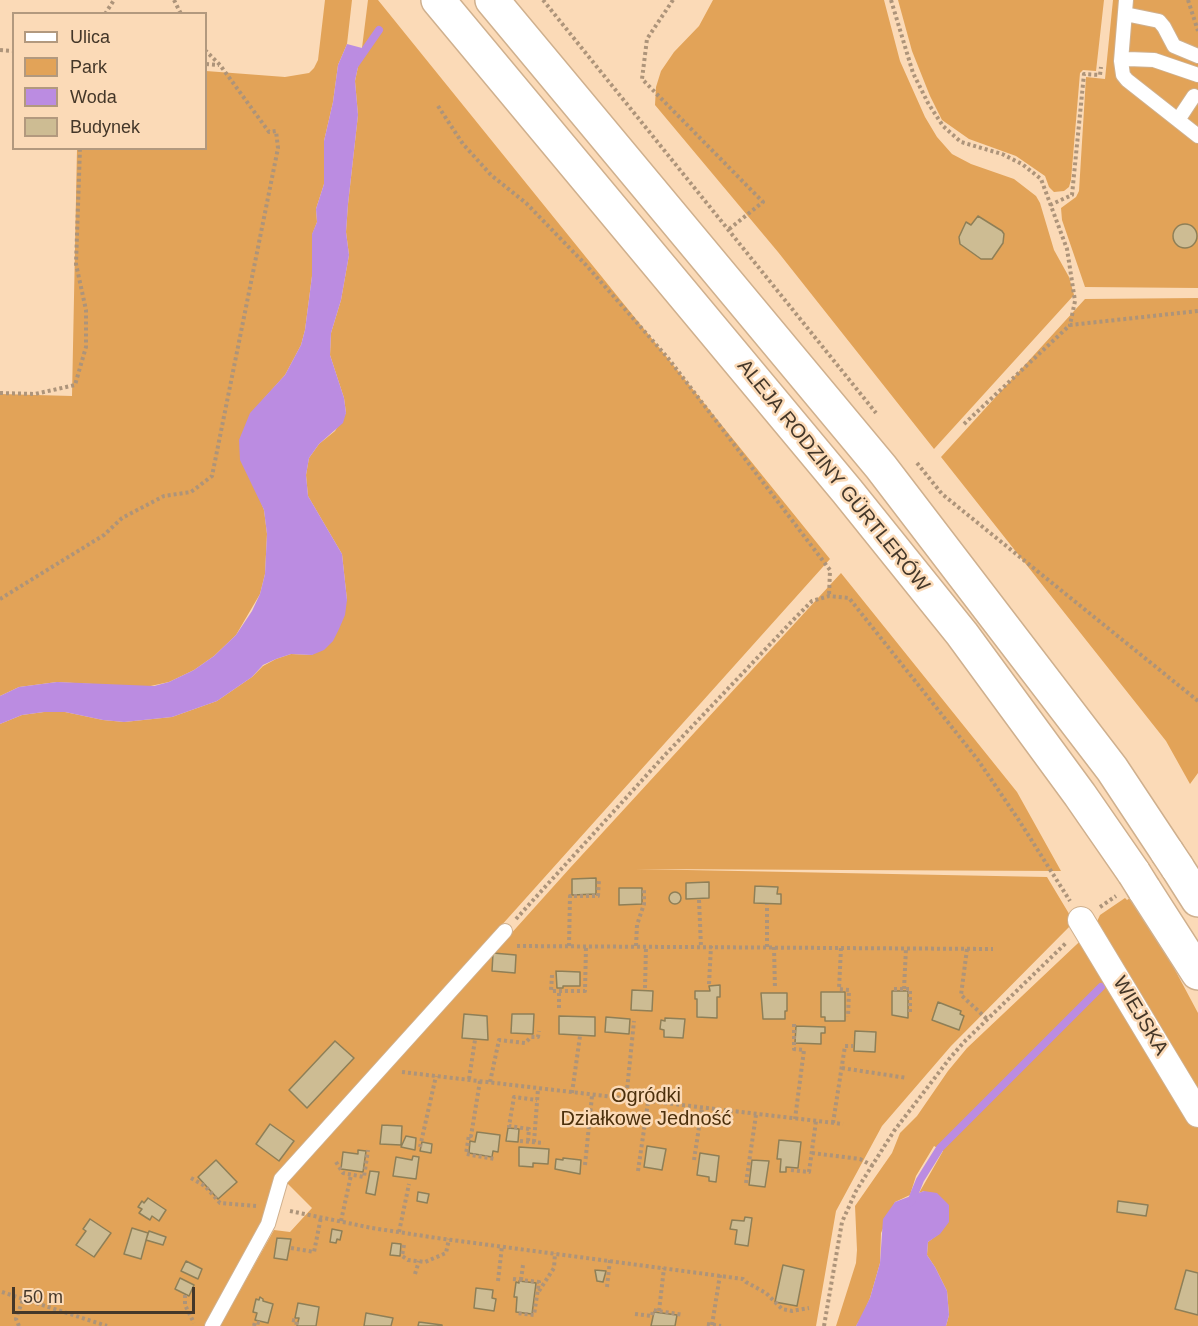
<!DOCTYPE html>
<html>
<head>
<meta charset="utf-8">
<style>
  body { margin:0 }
  #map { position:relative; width:1198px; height:1326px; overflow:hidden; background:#fbdab7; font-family:Arial,sans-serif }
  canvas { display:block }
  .legend { position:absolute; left:12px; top:12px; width:195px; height:138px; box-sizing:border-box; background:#fbdab7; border:2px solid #b2997e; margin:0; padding:8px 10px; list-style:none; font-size:18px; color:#443729 }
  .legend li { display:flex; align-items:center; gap:12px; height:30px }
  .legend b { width:30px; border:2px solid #b2997e }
  .scale { position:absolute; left:12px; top:1287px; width:183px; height:27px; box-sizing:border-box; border:3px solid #443729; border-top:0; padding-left:8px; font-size:18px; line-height:21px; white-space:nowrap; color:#443729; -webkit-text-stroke:4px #fbdab7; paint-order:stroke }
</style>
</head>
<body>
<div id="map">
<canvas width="1198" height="1326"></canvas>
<ul class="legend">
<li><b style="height:8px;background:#fff"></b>Ulica</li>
<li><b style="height:16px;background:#e2a358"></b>Park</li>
<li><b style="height:16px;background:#bb8ce1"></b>Woda</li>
<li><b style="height:16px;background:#cdbc93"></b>Budynek</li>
</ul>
<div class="scale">50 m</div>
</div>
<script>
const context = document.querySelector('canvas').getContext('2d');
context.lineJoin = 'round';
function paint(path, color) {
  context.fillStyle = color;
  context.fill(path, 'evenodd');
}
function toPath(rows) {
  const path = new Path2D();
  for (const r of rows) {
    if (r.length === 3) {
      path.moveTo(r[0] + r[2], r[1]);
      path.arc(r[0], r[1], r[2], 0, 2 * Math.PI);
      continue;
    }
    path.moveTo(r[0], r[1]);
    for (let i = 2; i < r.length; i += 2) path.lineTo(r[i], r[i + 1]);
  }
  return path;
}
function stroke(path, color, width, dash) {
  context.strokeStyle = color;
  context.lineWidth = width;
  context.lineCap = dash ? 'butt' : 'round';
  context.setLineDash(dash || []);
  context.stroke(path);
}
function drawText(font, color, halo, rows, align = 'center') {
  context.font = font + ' Arial,sans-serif';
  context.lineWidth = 5;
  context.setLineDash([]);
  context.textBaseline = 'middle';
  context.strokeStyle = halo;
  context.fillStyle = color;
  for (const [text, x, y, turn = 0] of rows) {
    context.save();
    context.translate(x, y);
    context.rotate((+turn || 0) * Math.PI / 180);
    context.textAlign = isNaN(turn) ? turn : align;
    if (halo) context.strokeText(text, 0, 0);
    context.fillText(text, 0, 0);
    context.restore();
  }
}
const green = toPath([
  [325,0,352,0,347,44,338,65,333,102,324,141,324,184,316,209,317,222,312,235,312,276,305,330,301,345,285,375,260,403,257,492,264,510,267,534,265,574,260,594,236,635,214,656,194,670,169,682,146,687,57,682,19,687,0,696,0,394,72,396,77,149,206,148,206,71,285,77,309,73,314,68,318,60],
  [368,0,378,0,830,559,274,1179,263,1221,204,1326,0,1326,0,724,22,715,44,712,65,712,103,720,124,722,172,717,217,701,252,677,263,666,276,659,291,654,312,655,347,600,342,554,308,496,306,475,309,458,319,444,335,431,346,413,344,398,330,355,331,333,341,300,349,255,346,232,348,204,358,115,355,81,362,48],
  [713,0,884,0,900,61,925,117,937,137,952,154,971,164,1014,179,1036,196,1040,203,1054,250,1069,277,1074,295,934,449,778,252,655,105,656,87,661,71,674,52,699,26],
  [898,0,1104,0,1096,71,1083,70,1080,73,1071,180,1069,187,1064,191,1054,192,1049,187,1045,176,1016,156,969,139,942,120,930,96,912,51],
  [1113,0,1198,0,1198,288,1085,287,1062,220,1061,208,1076,197,1079,191,1086,77,1105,79],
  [1198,298,1198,773,1190,784,1166,741,941,457,1085,299],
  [841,573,1017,792,1061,871,635,869,1047,877,1074,922,951,1046,882,1126,836,1211,816,1326,220,1326,274,1230,290,1232,312,1208,287,1183,570,868],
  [1135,895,1198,1013,1198,1326,946,1326,949,1315,947,1291,935,1267,927,1255,928,1242,940,1233,924,1191,919,1193,943,1151,934,1146,916,1176,910,1195,895,1202,881,1233,880,1263,870,1298,862,1316,856,1326,836,1326,856,1263,857,1250,855,1206,892,1153,900,1133,917,1116,948,1071,967,1048,1094,928,1100,915,1125,898,1127,900]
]);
const water = toPath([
  [347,44,362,48,355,81,358,115,348,204,346,232,349,255,341,300,331,333,330,355,344,398,346,413,343,423,319,444,309,458,306,475,308,496,342,554,347,600,345,615,339,629,333,641,324,650,312,655,291,654,276,659,263,665,252,677,217,701,172,717,124,722,103,720,65,712,44,712,22,715,0,724,0,696,19,687,57,682,154,686,169,682,194,670,214,656,236,635,252,611,260,594,265,574,267,534,264,510,240,460,239,440,250,413,285,375,301,345,305,330,312,276,312,234,317,222,316,209,324,184,324,141,333,102,338,65],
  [924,1191,937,1193,949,1205,949,1222,940,1234,928,1242,927,1255,935,1267,947,1291,949,1315,946,1326,856,1326,870,1298,880,1263,883,1219,895,1202]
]);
const stream = toPath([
  [354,66,379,30],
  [911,1202,920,1180,940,1148,1101,987]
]);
const building = toPath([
  [978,216,1002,231,1004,234,1003,243,992,259,981,259,960,244,959,237,966,222,971,225,978,216],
  [1185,236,12],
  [596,878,596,894,572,895,572,879,596,878],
  [709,882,709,898,686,899,686,883,709,882],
  [755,886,778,887,777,894,781,894,781,904,754,903,755,886],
  [619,888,642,888,642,904,619,905,619,888],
  [675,898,6],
  [493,953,516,955,515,973,492,971,493,953],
  [556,971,580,972,580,986,563,986,563,988,557,988,556,971],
  [720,985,720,997,717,997,717,1018,697,1017,697,999,695,999,695,991,710,991,709,986,720,985],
  [632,990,653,991,652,1011,631,1010,632,990],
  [892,991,908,991,908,1018,892,1015,892,991],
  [821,992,845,992,845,1021,825,1021,825,1017,821,1017,821,992],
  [761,993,787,993,787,1011,785,1011,785,1019,763,1019,761,993],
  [938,1002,961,1011,960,1014,964,1016,959,1030,932,1020,938,1002],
  [464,1014,487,1016,488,1040,462,1038,464,1014],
  [512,1014,534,1014,533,1034,511,1033,512,1014],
  [559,1016,595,1017,595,1036,559,1034,559,1016],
  [606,1017,630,1019,629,1034,605,1032,606,1017],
  [665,1018,685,1019,683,1038,664,1037,664,1030,660,1029,661,1020,665,1021,665,1018],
  [796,1026,825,1027,825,1033,821,1033,821,1044,795,1043,796,1026],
  [855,1031,876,1032,875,1052,854,1051,855,1031],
  [335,1041,354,1058,307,1108,289,1090,335,1041],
  [270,1124,294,1141,279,1161,256,1144,270,1124],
  [382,1125,402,1126,401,1145,380,1144,382,1125],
  [508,1128,519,1129,518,1142,506,1141,508,1128],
  [477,1132,500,1135,498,1152,493,1151,492,1157,469,1153,470,1141,475,1142,477,1132],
  [406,1136,416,1138,415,1150,401,1147,406,1136],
  [779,1140,801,1142,798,1168,786,1167,786,1172,780,1172,781,1159,777,1159,779,1140],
  [422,1142,432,1144,431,1153,420,1151,422,1142],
  [647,1146,666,1149,662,1170,644,1167,647,1146],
  [519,1147,549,1149,548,1164,533,1163,533,1167,519,1166,519,1147],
  [358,1150,366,1151,363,1172,341,1169,343,1152,358,1154,358,1150],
  [700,1153,719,1156,716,1182,709,1181,709,1177,697,1175,700,1153],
  [413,1156,419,1157,416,1179,393,1176,396,1157,412,1160,413,1156],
  [563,1158,581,1160,580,1174,555,1169,556,1159,563,1160,563,1158],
  [216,1160,237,1182,218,1199,198,1177,216,1160],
  [752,1160,769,1161,765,1187,749,1185,752,1160],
  [370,1171,379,1172,375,1195,366,1193,370,1171],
  [418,1192,429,1194,427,1203,417,1201,418,1192],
  [148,1198,166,1210,159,1221,152,1216,150,1220,139,1213,142,1209,138,1207,142,1201,144,1203,148,1198],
  [1118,1201,1148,1205,1146,1216,1117,1212,1118,1201],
  [745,1217,752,1218,748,1246,735,1244,737,1230,730,1229,732,1220,744,1221,745,1217],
  [90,1219,111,1233,94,1257,76,1245,86,1231,83,1229,90,1219],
  [132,1228,148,1233,141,1259,124,1254,132,1228],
  [332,1229,342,1231,340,1240,337,1239,336,1243,330,1242,332,1229],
  [149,1231,166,1237,163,1245,146,1240,149,1231],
  [277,1238,291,1239,287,1260,274,1258,277,1238],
  [392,1243,401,1244,400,1256,390,1255,392,1243],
  [186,1261,202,1269,198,1279,181,1271,186,1261],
  [783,1265,804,1270,797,1306,775,1302,783,1265],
  [595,1270,606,1271,603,1282,597,1281,595,1270],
  [1186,1270,1198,1273,1198,1315,1175,1309,1186,1270],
  [180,1278,194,1285,189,1296,175,1289,180,1278],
  [519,1281,536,1283,532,1314,516,1312,517,1297,514,1297,516,1282,519,1283,519,1281],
  [476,1288,493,1290,492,1298,496,1299,494,1311,474,1308,476,1288],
  [260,1297,263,1299,263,1301,273,1304,268,1323,255,1320,257,1313,253,1312,256,1299,259,1300,260,1297],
  [298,1303,319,1307,316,1326,297,1326,299,1318,295,1318,298,1303],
  [654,1312,677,1315,675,1326,651,1326,654,1312],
  [366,1313,393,1318,391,1326,364,1326,366,1313],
  [419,1322,442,1325,442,1326,418,1326,419,1322]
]);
const path = toPath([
  [174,0,181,14],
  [543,0,876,413],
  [673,0,647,39,642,79,763,202,728,230],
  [891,0,913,73,928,103,943,126,961,142,1002,154,1022,164,1041,179,1067,249,1075,301,1070,325,1198,311],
  [1188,0,1198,31],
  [105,14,114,0],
  [0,50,14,51],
  [206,64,219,65],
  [438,106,463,144,491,175,526,203,586,265,668,358,830,570,829,596],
  [1050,205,1072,195,1084,74,1100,75,1101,67],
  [0,393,35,394,75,385,86,347,86,310,76,264,80,148],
  [964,424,1070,325],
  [917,463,942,494,1198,701],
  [0,599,104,535,122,518,164,496,191,492,212,476,278,148,276,131,269,132,220,65,206,51],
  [699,900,701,947],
  [1100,907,1116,896],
  [516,919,664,756,796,617,812,601,829,596,849,598,978,760,1020,822,1070,901],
  [517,946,993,949],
  [569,946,570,896,598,896,599,879],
  [636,946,637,925,644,904,644,888],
  [767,947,767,904],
  [774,947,775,989],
  [841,948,839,989,849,990,848,1017],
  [967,949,961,995,987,1019],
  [552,975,551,991,585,991,586,947],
  [709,984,711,946],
  [645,988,646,947],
  [894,989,910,989,910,1014],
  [904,989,906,948],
  [559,1008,559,991],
  [794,1024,794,1049,804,1050,795,1119],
  [842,1068,907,1078],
  [402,1072,843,1124],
  [469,1079,475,1040],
  [480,1081,471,1136,469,1135,466,1154,495,1159],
  [490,1082,499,1040,525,1043,531,1037,538,1037,539,1031],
  [572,1093,580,1036],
  [626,1100,634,1021],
  [833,1123,845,1046,853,1046],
  [520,1141,544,1143],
  [528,1141,529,1129,509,1126,514,1097,537,1100],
  [534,1142,538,1089],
  [420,1147,436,1076],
  [812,1153,860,1159,873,1166],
  [694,1160,702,1108],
  [336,1162,343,1173,364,1177,368,1150],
  [585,1165,592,1096],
  [791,1170,809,1172,816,1121],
  [638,1171,648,1102],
  [191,1178,205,1186,220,1203,256,1206],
  [746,1183,756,1115],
  [290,1211,372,1228,437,1238,743,1279,746,1282,766,1293,782,1309,792,1311,809,1308],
  [341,1221,351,1175],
  [399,1232,409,1184],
  [404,1245,402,1256,408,1260,425,1262,446,1253,449,1239],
  [291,1248,314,1252,321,1217],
  [415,1274,419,1261],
  [513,1279,539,1282,534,1315,516,1313],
  [521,1280,523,1265],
  [498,1281,502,1246],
  [607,1287,610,1260],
  [539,1291,554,1268,555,1253],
  [2,1292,107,1326],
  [185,1295,185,1305,194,1323],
  [659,1311,664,1268],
  [635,1314,652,1316,653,1310,683,1315],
  [292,1320,297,1321,296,1326],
  [707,1324,721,1326],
  [712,1325,720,1275],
  [19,1326,16,1319,23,1299],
  [254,1326,255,1322,260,1323],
  [824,1326,842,1222,856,1191,894,1131,950,1058,965,1041,1067,942]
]);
const lane = toPath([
  [1126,0,1121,61,1123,75,1127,80,1198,136],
  [1125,14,1159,21,1164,27,1174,46,1198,56],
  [1128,59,1154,60,1198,75],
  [1178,120,1194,96],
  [212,1326,268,1224,281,1179,505,931]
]);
const street = toPath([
  [1081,920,1198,1114]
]);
const secondary = toPath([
  [438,0,847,491,962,634,1080,795,1134,873],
  [492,0,881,467,1112,769,1167,852],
  [1177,867,1198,900],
  [1144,889,1198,973]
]);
const secondaryBridge = toPath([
  [1167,852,1177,867],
  [1134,873,1144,889]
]);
const streetNames = [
  ["ALEJA RODZINY GÜRTLERÓW",833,476,51],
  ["WIEJSKA",1140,1016,59]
];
const parkNames = [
  ["Ogródki",646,1096],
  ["Działkowe Jedność",646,1119]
];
paint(green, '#e2a358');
paint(water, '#bb8ce1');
stroke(stream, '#bb8ce1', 8);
paint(building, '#cdbc93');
stroke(building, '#8e7f57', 1.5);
stroke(lane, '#cfb08e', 16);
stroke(street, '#cfb08e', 28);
stroke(secondary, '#cfb08e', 36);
stroke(path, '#ad947a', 4, [3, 3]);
stroke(lane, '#fff', 14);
stroke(street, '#fff', 26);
stroke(secondary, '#fff', 33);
stroke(secondaryBridge, '#cfb08e', 36, []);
stroke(secondaryBridge, '#fff', 33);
drawText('20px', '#443729', '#fbdab7', streetNames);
drawText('20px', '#4c300c', '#fbdab7', parkNames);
</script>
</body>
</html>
